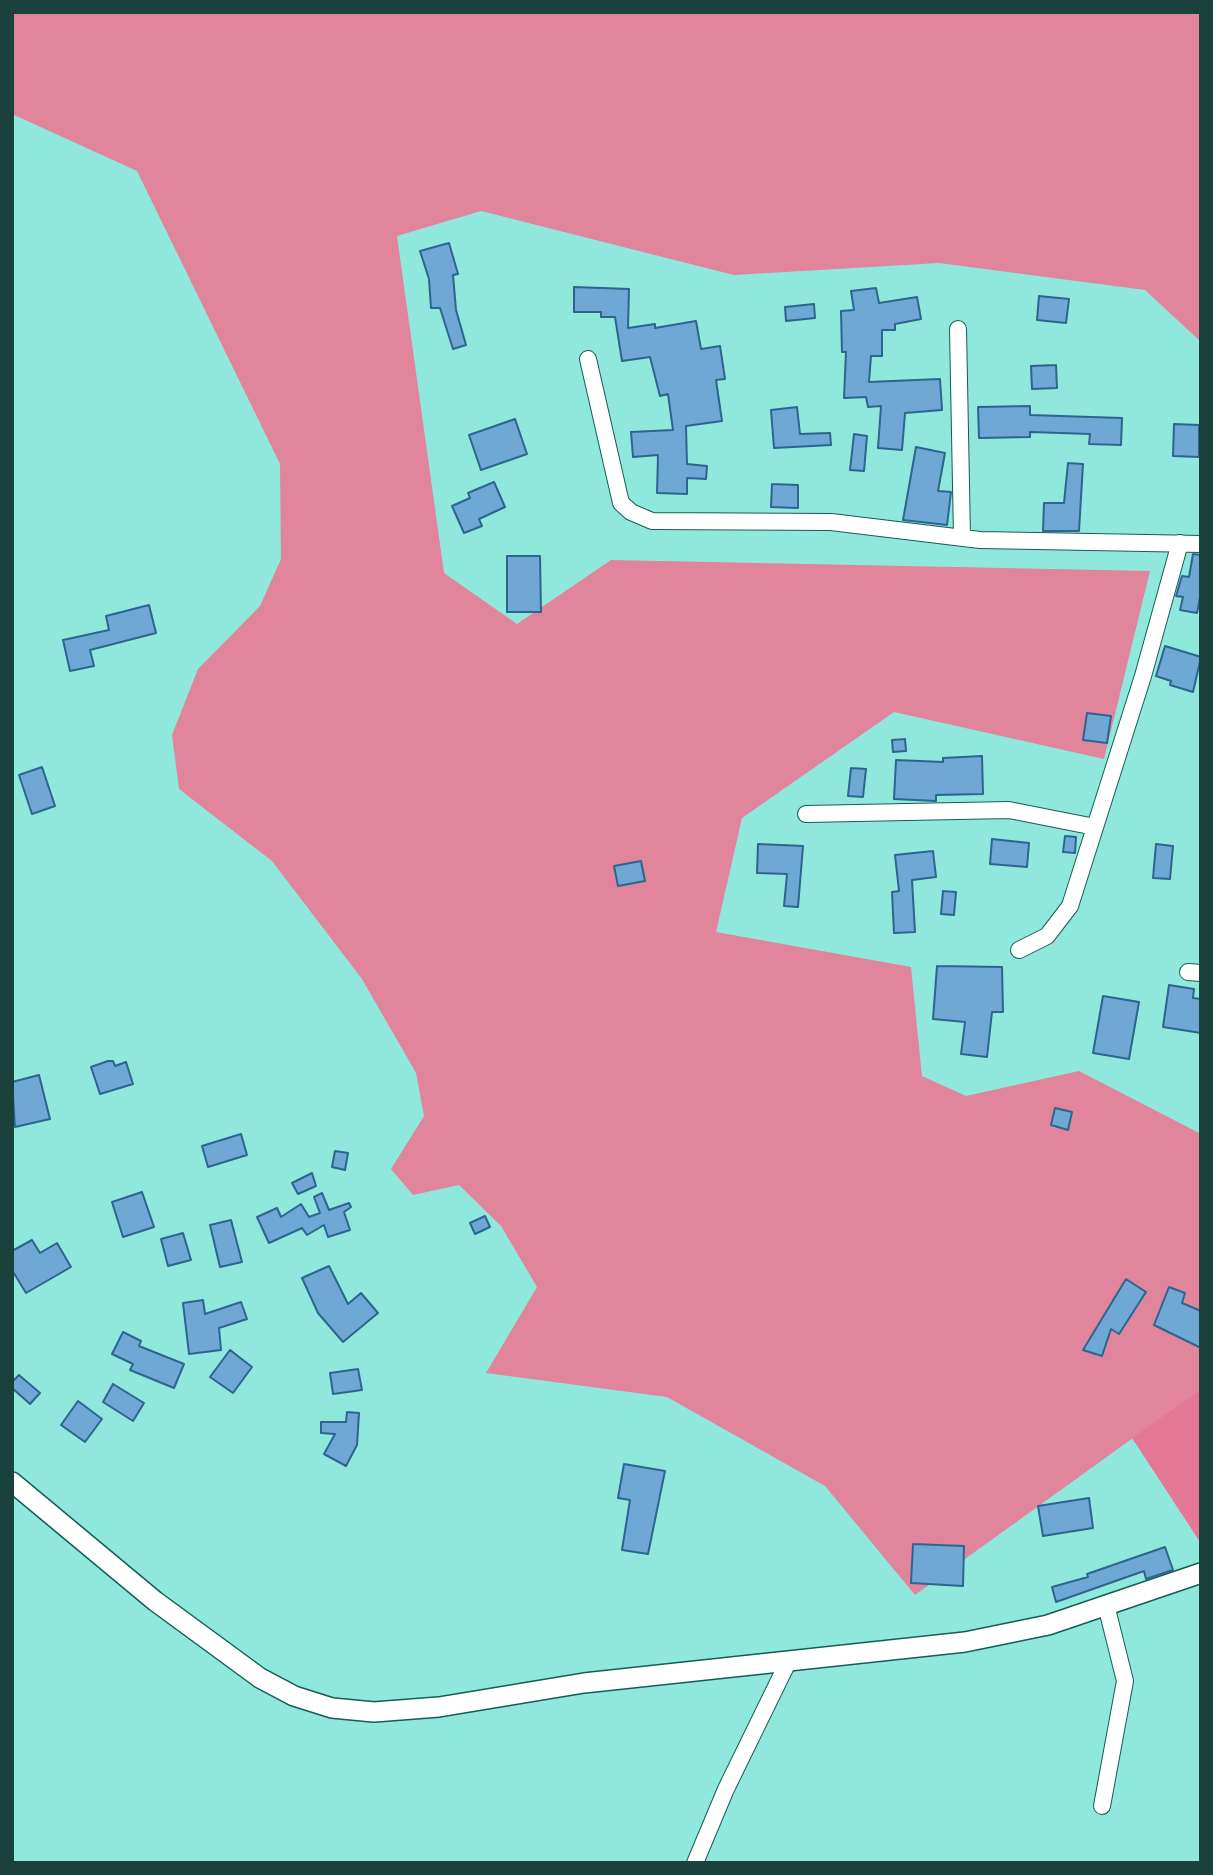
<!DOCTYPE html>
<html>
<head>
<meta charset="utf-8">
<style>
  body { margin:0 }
  #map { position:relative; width:1213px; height:1875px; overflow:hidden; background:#8fe8db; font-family:Jost,sans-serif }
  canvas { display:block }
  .frame { position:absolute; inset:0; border:14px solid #1b413c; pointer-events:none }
</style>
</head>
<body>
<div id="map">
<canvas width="1213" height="1875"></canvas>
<div class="frame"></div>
</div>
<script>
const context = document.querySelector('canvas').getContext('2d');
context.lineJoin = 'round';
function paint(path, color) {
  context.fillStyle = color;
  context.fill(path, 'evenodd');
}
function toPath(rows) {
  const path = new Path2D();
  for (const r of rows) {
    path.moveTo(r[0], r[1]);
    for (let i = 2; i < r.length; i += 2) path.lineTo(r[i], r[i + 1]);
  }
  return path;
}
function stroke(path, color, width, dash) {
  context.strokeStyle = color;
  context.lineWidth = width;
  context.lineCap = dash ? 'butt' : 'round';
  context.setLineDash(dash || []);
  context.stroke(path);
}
const green = toPath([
  [12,12,1201,12,1201,342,1145,290,939,263,734,275,481,211,397,236,444,573,517,624,611,560,1150,571,1104,759,894,712,742,818,716,932,911,967,922,1076,966,1096,1079,1071,1201,1134,1201,1389,915,1595,825,1486,667,1397,486,1373,537,1287,501,1226,459,1185,413,1195,391,1169,424,1116,416,1073,362,979,272,861,179,789,172,735,198,669,260,606,281,559,280,464,137,171,12,114]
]);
const forest = toPath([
  [1201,1389,1201,1541,1200,1542,1132,1438]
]);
const building = toPath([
  [449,243,458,274,453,275,456,310,466,345,453,349,440,308,431,308,429,279,420,251,449,243],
  [574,287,629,289,628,328,655,324,655,328,696,321,701,349,720,346,725,379,716,380,722,421,686,426,687,464,707,466,706,479,687,478,687,494,657,493,658,455,633,457,631,432,673,430,668,394,660,396,650,357,622,361,615,317,601,317,601,312,574,312,574,287],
  [876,288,879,303,917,297,921,319,895,324,895,330,882,330,882,356,871,356,869,382,940,379,942,410,905,413,902,450,878,448,881,406,868,407,866,397,844,398,846,352,842,352,841,311,854,310,851,291,876,288],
  [1039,296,1069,299,1066,323,1037,320,1039,296],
  [814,304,815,318,786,321,785,307,814,304],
  [1056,365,1057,388,1032,389,1031,366,1056,365],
  [1030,406,1030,415,1122,418,1121,445,1089,444,1090,434,1030,432,1030,437,979,438,978,407,1030,406],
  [797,407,800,434,830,433,831,445,774,448,771,410,797,407],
  [515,419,527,454,481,470,469,435,515,419],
  [1174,424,1199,425,1199,457,1173,456,1174,424],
  [854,434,867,436,864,471,850,470,854,434],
  [916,447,945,453,938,491,951,492,947,525,903,520,916,447],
  [1068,463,1083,464,1079,531,1043,531,1044,503,1064,503,1068,463],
  [494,482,505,507,479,519,482,526,464,533,452,506,470,498,468,493,494,482],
  [772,484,798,485,798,508,771,507,772,484],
  [1193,554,1201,555,1201,592,1197,613,1180,610,1183,597,1176,596,1182,576,1189,577,1193,554],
  [507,556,540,556,541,612,507,612,507,556],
  [149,605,156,633,90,650,94,666,70,671,63,640,109,630,106,616,149,605],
  [1165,646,1201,657,1193,692,1170,685,1171,681,1156,676,1165,646],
  [1087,713,1111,716,1107,743,1083,740,1087,713],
  [905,739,906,751,893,752,892,740,905,739],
  [982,756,983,794,936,795,936,801,894,799,896,760,943,762,943,758,982,756],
  [42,767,55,806,32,814,19,775,42,767],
  [851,768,866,769,863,797,848,796,851,768],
  [1065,836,1076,837,1075,853,1063,852,1065,836],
  [992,839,1029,843,1027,867,990,864,992,839],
  [758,844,803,846,798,907,784,906,787,874,757,873,758,844],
  [1156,844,1173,846,1170,879,1153,878,1156,844],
  [933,851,936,877,912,880,915,932,894,933,892,892,899,891,895,855,933,851],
  [641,861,645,881,618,886,614,866,641,861],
  [943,891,956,892,954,915,941,914,943,891],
  [937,966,1002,967,1003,1012,992,1012,987,1057,961,1054,965,1022,933,1019,937,966],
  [1169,985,1194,989,1193,998,1201,999,1201,1033,1163,1027,1169,985],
  [1103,996,1139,1002,1129,1059,1093,1053,1103,996],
  [108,1061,113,1061,115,1066,126,1062,133,1084,100,1094,91,1067,108,1061],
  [39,1075,50,1119,15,1127,12,1082,39,1075],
  [1055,1108,1072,1112,1068,1130,1051,1125,1055,1108],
  [241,1134,247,1155,208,1167,202,1146,241,1134],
  [335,1151,348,1153,345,1170,332,1167,335,1151],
  [312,1173,316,1186,298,1194,292,1183,312,1173],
  [142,1192,154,1227,123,1237,112,1202,142,1192],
  [322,1193,329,1210,349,1203,351,1207,344,1212,350,1230,328,1237,324,1225,307,1235,302,1228,269,1243,257,1217,277,1208,281,1217,301,1204,309,1217,320,1213,314,1197,322,1193],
  [485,1216,490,1227,475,1234,470,1223,485,1216],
  [231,1220,242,1262,220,1267,210,1225,231,1220],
  [183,1233,191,1260,168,1266,161,1239,183,1233],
  [32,1240,40,1253,57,1243,71,1267,26,1293,12,1270,12,1251,32,1240],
  [329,1266,348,1304,361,1293,378,1313,343,1342,318,1313,302,1278,329,1266],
  [1126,1279,1146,1292,1119,1334,1111,1329,1102,1356,1083,1350,1126,1279],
  [1169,1287,1185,1293,1182,1303,1201,1311,1201,1348,1154,1325,1169,1287],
  [203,1300,205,1314,241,1302,247,1319,219,1328,221,1350,189,1354,183,1303,203,1300],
  [123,1332,141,1341,139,1346,184,1364,174,1388,130,1370,133,1364,112,1354,123,1332],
  [230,1350,252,1367,233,1393,210,1377,230,1350],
  [358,1369,362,1390,333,1394,330,1373,358,1369],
  [19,1375,40,1393,30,1404,12,1388,12,1382,19,1375],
  [113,1384,144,1403,133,1421,103,1402,113,1384],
  [78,1401,102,1419,85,1442,61,1425,78,1401],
  [347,1412,359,1413,357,1445,346,1466,324,1454,335,1434,321,1433,321,1422,346,1422,347,1412],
  [624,1464,665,1471,648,1554,622,1550,630,1500,618,1498,624,1464],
  [1089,1498,1093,1528,1043,1536,1038,1506,1089,1498],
  [913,1544,964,1546,963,1586,911,1583,913,1544],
  [1165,1547,1173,1570,1146,1579,1144,1571,1056,1602,1052,1587,1088,1577,1087,1574,1165,1547]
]);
const minor = toPath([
  [958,329,962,537],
  [588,359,621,503,631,512,652,521,831,522,980,540,1201,544],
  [806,814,1009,810,1095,827],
  [1019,950,1047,936,1070,906,1143,676,1180,543],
  [1188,972,1201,973],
  [1102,1806,1125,1681,1106,1605],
  [695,1863,726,1789,789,1660]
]);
const tertiary = toPath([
  [12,1482,155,1601,260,1678,294,1696,332,1708,374,1712,439,1707,584,1683,965,1642,1048,1625,1201,1573]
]);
paint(green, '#e1859d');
paint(forest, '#e47795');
paint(building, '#6fa8d5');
stroke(building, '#2d658e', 2);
stroke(minor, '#145e56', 18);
stroke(tertiary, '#145e56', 22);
stroke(minor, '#fff', 16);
stroke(tertiary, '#fff', 19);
</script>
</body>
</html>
